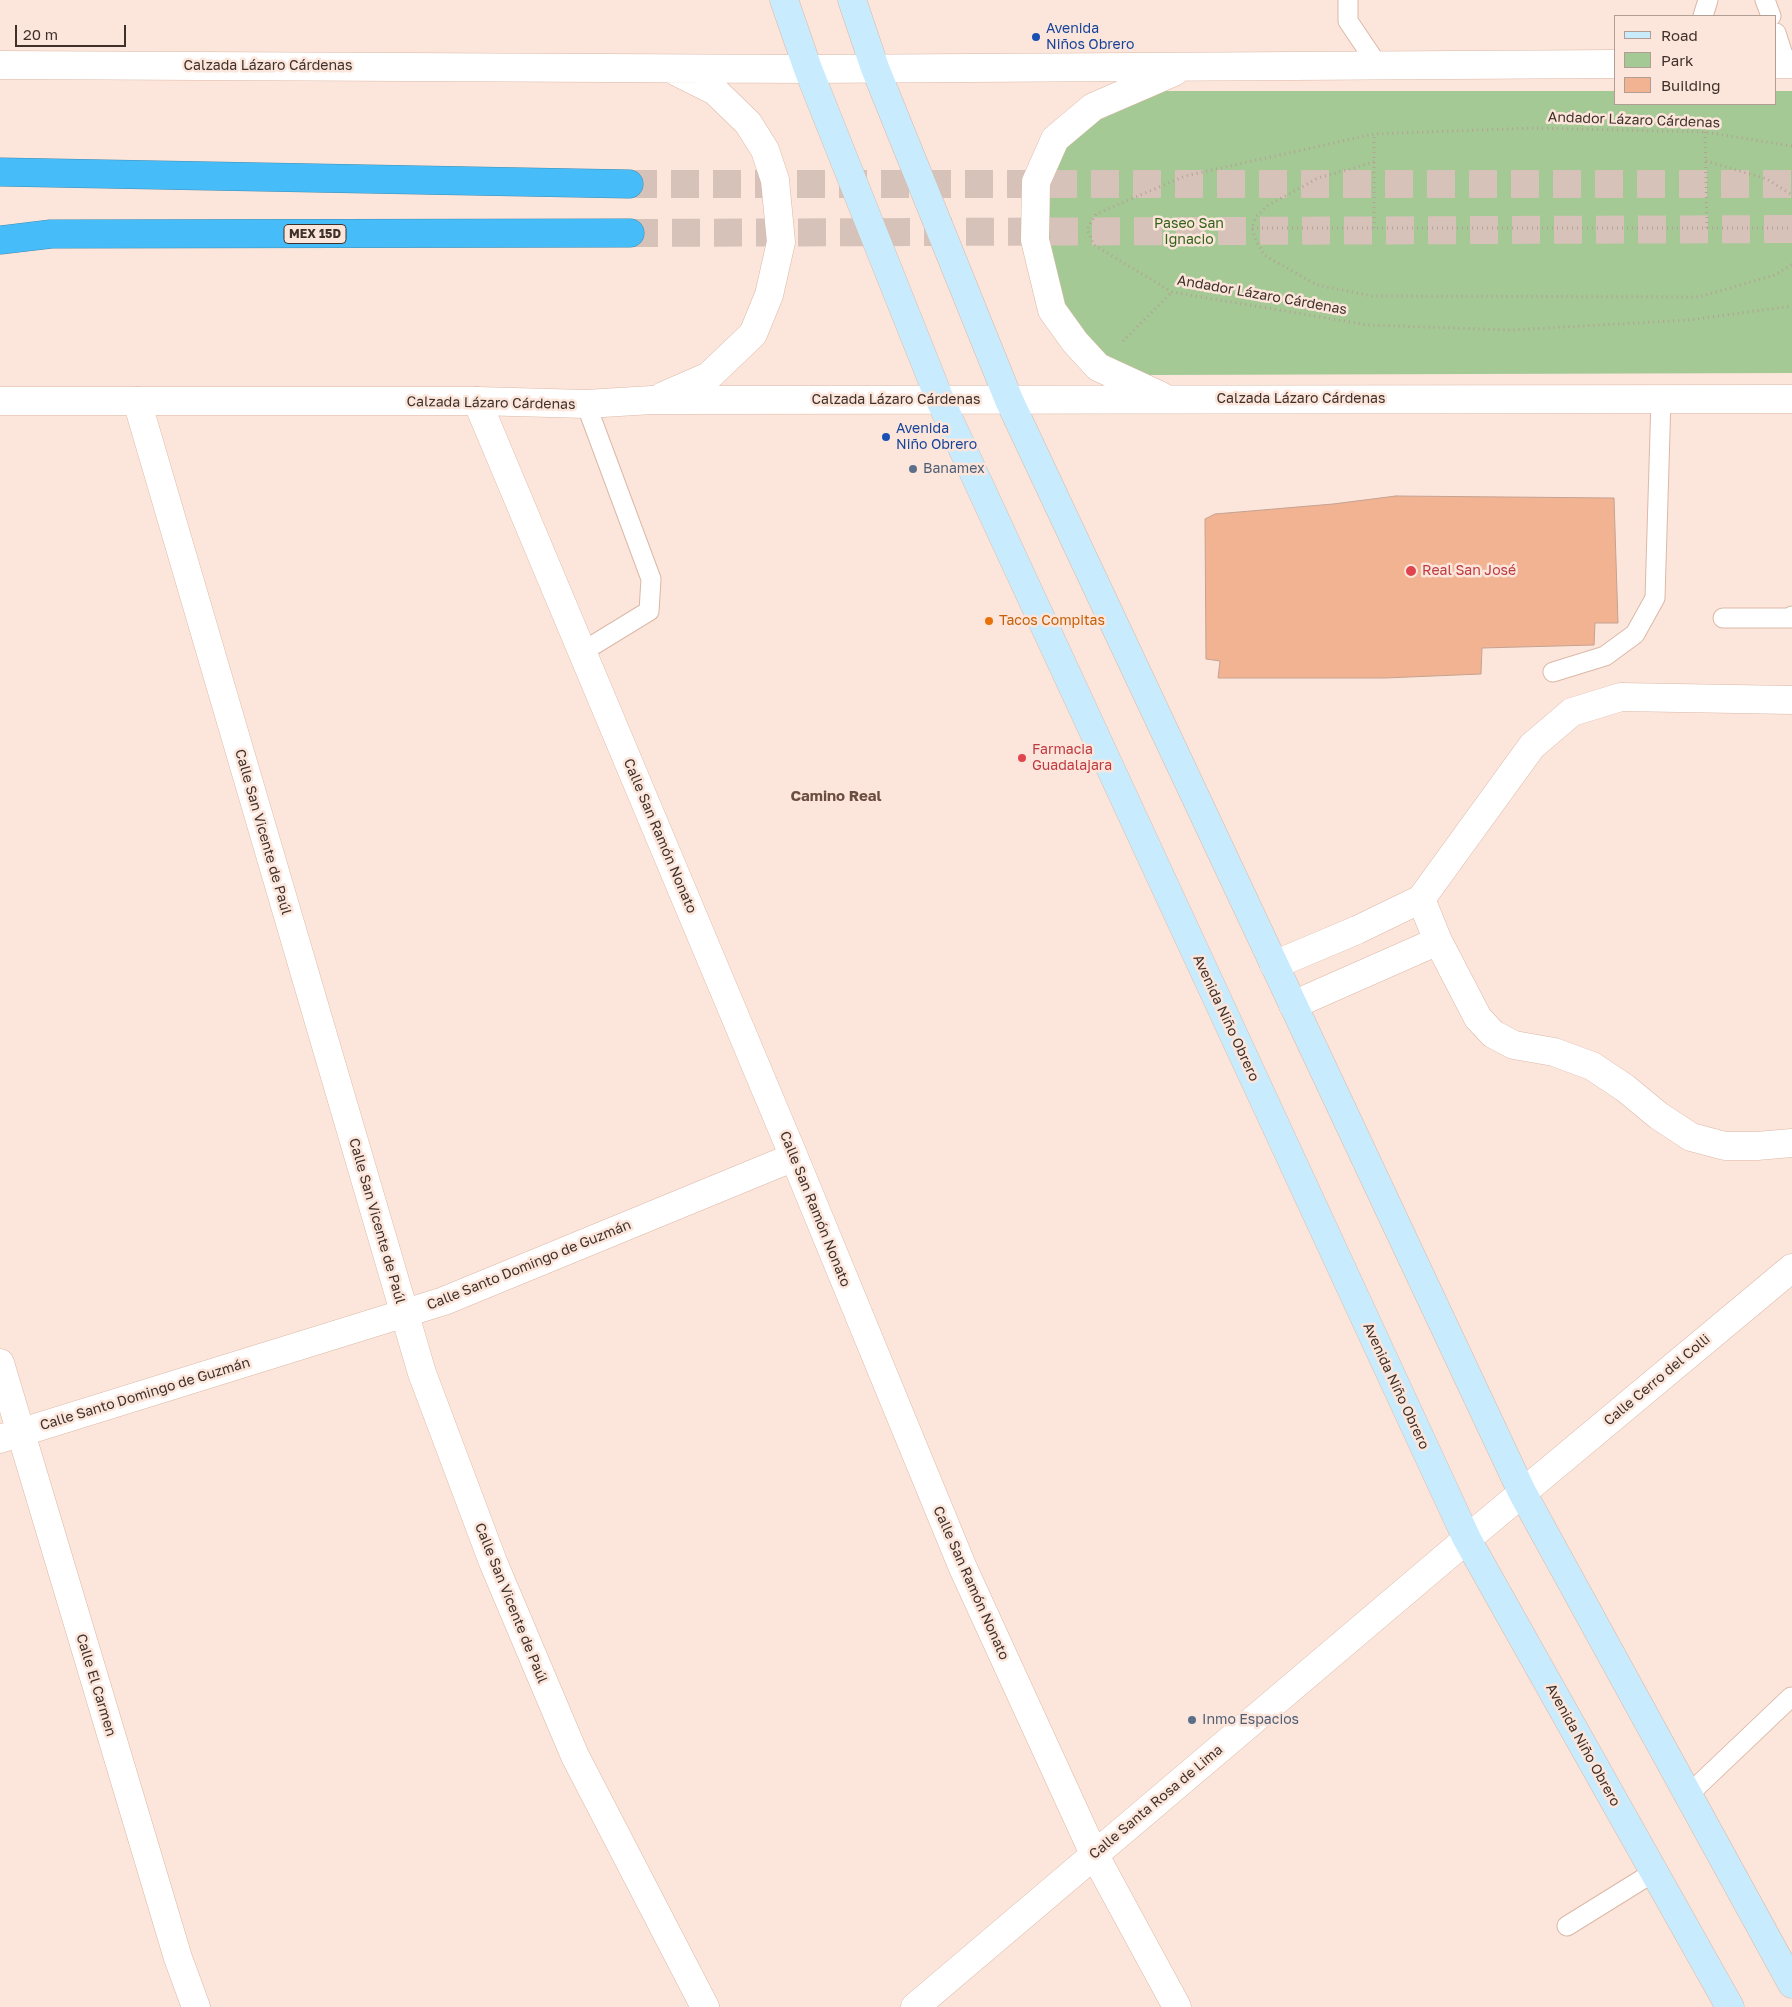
<!DOCTYPE html>
<html>
<head>
<meta charset="utf-8">
<style>
  body { margin:0 }
  #map { position:relative; width:1792px; height:2007px; overflow:hidden; background:#fce6db; font-family:"Golos Text",sans-serif }
  canvas { display:block }
  .legend { position:absolute; left:1614px; top:15px; width:162px; height:90px; box-sizing:border-box; background:#fce6db; border:1px solid #b09e94; margin:0; padding:6px 9px; list-style:none; font-size:15px; color:#3f312a }
  .legend li { display:flex; align-items:center; gap:10px; height:25px }
  .legend b { width:25px; border:1px solid #b09e94 }
  .scale { position:absolute; left:15px; top:25px; width:111px; height:22px; box-sizing:border-box; border:2px solid #3f312a; border-top:0; padding-left:6px; font-size:15px; line-height:18px; white-space:nowrap; color:#3f312a; -webkit-text-stroke:4px #fce6db; paint-order:stroke }
</style>
</head>
<body>
<div id="map">
<canvas width="1792" height="2007"></canvas>
<ul class="legend">
<li><b style="height:6px;background:#c8ebfd"></b>Road</li>
<li><b style="height:14px;background:#a4c995"></b>Park</li>
<li><b style="height:14px;background:#f2b393"></b>Building</li>
</ul>
<div class="scale">20 m</div>
</div>
<script>
const context = document.querySelector('canvas').getContext('2d');
context.lineJoin = 'round';
function paint(path, color) {
  context.fillStyle = color;
  context.fill(path, 'evenodd');
}
function toPath(rows) {
  const path = new Path2D();
  for (const r of rows) {
    path.moveTo(r[0], r[1]);
    for (let i = 2; i < r.length; i += 2) path.lineTo(r[i], r[i + 1]);
  }
  return path;
}
function stroke(path, color, width, dash) {
  context.strokeStyle = color;
  context.lineWidth = width;
  context.lineCap = dash ? 'butt' : 'round';
  context.setLineDash(dash || []);
  context.stroke(path);
}
function drawText(font, color, halo, rows, align = 'center') {
  context.font = font + ' "Golos Text",sans-serif';
  context.lineWidth = 5;
  context.setLineDash([]);
  context.textBaseline = 'middle';
  context.strokeStyle = halo;
  context.fillStyle = color;
  for (const [text, x, y, turn = 0] of rows) {
    context.save();
    context.translate(x, y);
    context.rotate((+turn || 0) * Math.PI / 180);
    context.textAlign = isNaN(turn) ? turn : align;
    if (halo) context.strokeText(text, 0, 0);
    context.fillText(text, 0, 0);
    context.restore();
  }
}
const green = toPath([
  [1150,91,1616,91,1616,104,1776,104,1776,91,1792,91,1792,373,1148,375,1097,351,1059,303,1045,246,1046,188,1069,143,1104,113]
]);
const building = toPath([
  [1396,496,1614,498,1618,623,1595,623,1594,645,1482,648,1481,674,1385,678,1218,678,1220,661,1206,659,1205,519,1215,514,1333,504,1396,496]
]);
const motorwayTunnel = toPath([
  [629,184,1792,184],
  [630,233,1792,229]
]);
const path = toPath([
  [1705,132,1707,228],
  [1792,146,1705,132,1533,128,1374,134,1185,176,1096,214,1087,229,1094,245,1172,292,1368,325,1511,330,1689,320,1792,306],
  [1706,161,1767,179,1792,195],
  [1374,162,1318,178,1267,206,1255,218,1252,228,1255,238,1264,255,1317,285,1372,296,1699,297,1775,275,1792,264],
  [1252,228,1792,228],
  [1374,228,1374,134],
  [1123,341,1172,292]
]);
const service = toPath([
  [1348,0,1348,21,1379,67],
  [1765,0,1771,16],
  [1703,16,1708,0],
  [1776,33,1786,64],
  [1723,618,1791,618,1792,616],
  [582,652,649,611,651,579,586,404],
  [1553,672,1605,656,1635,634,1655,598,1661,399],
  [1688,1795,1791,1697],
  [1567,1926,1654,1872]
]);
const minor = toPath([
  [137,401,422,1373,493,1562,575,1756,705,2007],
  [477,401,794,1157,963,1568,1094,1854,1177,2007],
  [1421,899,1438,941,1478,1018,1493,1034,1514,1045,1554,1052,1592,1066,1625,1088,1659,1116,1691,1137,1725,1146,1757,1146,1792,1143],
  [1274,965,1357,930,1421,899,1532,746,1572,712,1621,697,1792,700],
  [1293,1005,1438,941],
  [0,1363,178,1958,196,2007],
  [0,1439,444,1301,794,1157],
  [915,2007,1467,1539,1792,1268]
]);
const tertiary = toPath([
  [1776,64,1792,64],
  [0,65,808,69,1616,64],
  [663,396,709,376,753,334,769,295,781,242,775,180,765,150,748,123,715,91,675,71],
  [1161,396,1098,367,1075,342,1052,310,1035,240,1036,182,1055,139,1093,107,1174,72],
  [0,401,477,401,586,404,652,400,1792,399]
]);
const secondary = toPath([
  [784,0,808,69,940,400,1467,1539,1730,2007],
  [852,0,875,68,1009,400,1522,1492,1792,1984]
]);
const motorway = toPath([
  [0,172,629,184],
  [0,240,51,234,630,233]
]);
const markers = [
  [1036,37,5,"#1a4fb4"],
  [886,437,5,"#1a4fb4"],
  [913,469,5,"#5c6f8a"],
  [1411,571,6,"#e0444e"],
  [989,621,5,"#e8710a"],
  [1022,758,5,"#e0444e"],
  [1192,1720,5,"#5c6f8a"]
];
const shields = [
  [315,234,62]
];
const shieldNames = [
  ["MEX 15D",315,234]
];
const transitNames = [
  ["Avenida",1046,29],
  ["Niños Obrero",1046,45],
  ["Avenida",896,429],
  ["Niño Obrero",896,445]
];
const streetNames = [
  ["Calzada Lázaro Cárdenas",268,66],
  ["Andador Lázaro Cárdenas",1634,120,2],
  ["Andador Lázaro Cárdenas",1262,295,10],
  ["Calzada Lázaro Cárdenas",1301,399],
  ["Calzada Lázaro Cárdenas",896,400],
  ["Calzada Lázaro Cárdenas",491,403,1],
  ["Calle San Vicente de Paúl",263,832,74],
  ["Calle San Ramón Nonato",660,836,67],
  ["Avenida Niño Obrero",1226,1018,65],
  ["Calle San Ramón Nonato",815,1209,68],
  ["Calle San Vicente de Paúl",377,1221,74],
  ["Calle Santo Domingo de Guzmán",529,1265,-22],
  ["Calle Cerro del Colli",1657,1380,-40],
  ["Avenida Niño Obrero",1396,1386,65],
  ["Calle Santo Domingo de Guzmán",145,1394,-17],
  ["Calle San Ramón Nonato",971,1583,66],
  ["Calle San Vicente de Paúl",511,1603,68],
  ["Calle El Carmen",96,1685,73],
  ["Avenida Niño Obrero",1583,1745,61],
  ["Calle Santa Rosa de Lima",1156,1802,-40]
];
const parkNames = [
  ["Paseo San",1189,224],
  ["Ignacio",1189,240]
];
const serviceNames = [
  ["Banamex",923,469],
  ["Inmo Espacios",1202,1720]
];
const healthNames = [
  ["Real San José",1422,571],
  ["Farmacia",1032,750],
  ["Guadalajara",1032,766]
];
const foodNames = [
  ["Tacos Compitas",999,621]
];
const neighbourhoodNames = [
  ["Camino Real",836,796]
];
paint(green, '#a4c995');
paint(building, '#f2b393');
stroke(building, '#c4a291', 1);
stroke(motorwayTunnel, '#d6c2b8', 28, [28, 14]);
stroke(service, '#dbb8a7', 21);
stroke(minor, '#dbb8a7', 29);
stroke(tertiary, '#dbb8a7', 29);
stroke(secondary, '#dbb8a7', 29);
stroke(motorway, '#448cb1', 29);
stroke(path, '#b4a197', 3, [1, 4]);
stroke(service, '#fff', 19);
stroke(minor, '#fff', 28);
stroke(tertiary, '#fff', 28);
stroke(secondary, '#c8ebfd', 28);
stroke(motorway, '#46bdf9', 28);
for (const [x, y, r, color] of markers) {
  const dot = new Path2D();
  dot.arc(x, y, r, 0, 2 * Math.PI);
  context.fillStyle = color;
  context.fill(dot);
  stroke(dot, '#fce6db', 2);
}
for (const [x, y, w] of shields) {
  const box = new Path2D();
  box.roundRect(x - w / 2, y - 9.5, w, 19, 4);
  context.fillStyle = '#fce6db';
  context.fill(box);
  stroke(box, '#3f312a', 1);
}
drawText('bold 12px', '#3f312a', null, shieldNames);
drawText('14px', '#164399', '#fce6db', transitNames, 'left');
drawText('14px', '#3f312a', '#fce6db', streetNames);
drawText('14px', '#33631a', '#fce6db', parkNames);
drawText('14px', '#4e5e75', '#fce6db', serviceNames, 'left');
drawText('14px', '#be3a42', '#fce6db', healthNames, 'left');
drawText('14px', '#c56008', '#fce6db', foodNames, 'left');
drawText('bold 15px', '#6c4e40', '#fce6db', neighbourhoodNames);
</script>
</body>
</html>
